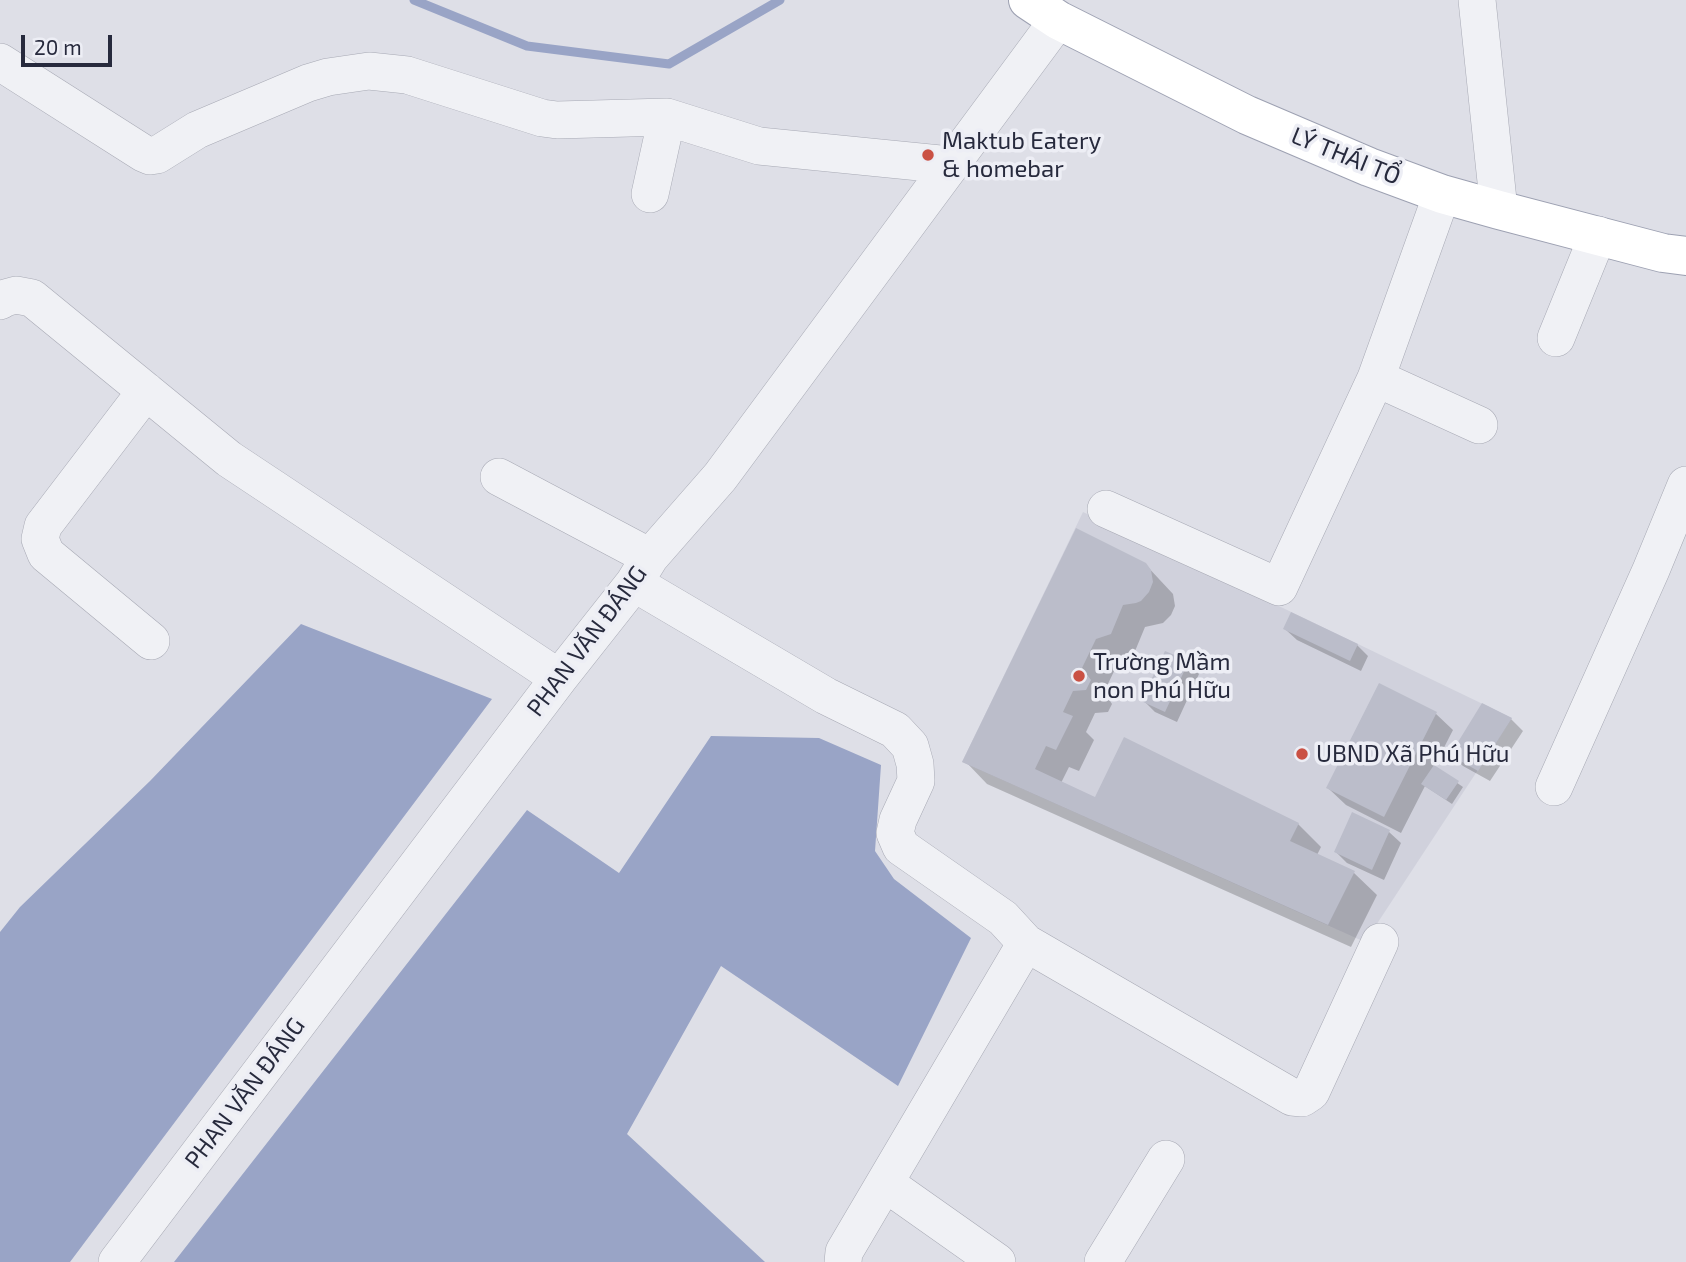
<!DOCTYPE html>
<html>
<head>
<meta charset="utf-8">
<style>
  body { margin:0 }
  #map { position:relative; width:1686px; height:1262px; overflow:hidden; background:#dedfe7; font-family:"Exo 2",sans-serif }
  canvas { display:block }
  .scale { position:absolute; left:21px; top:35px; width:91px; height:32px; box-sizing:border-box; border:4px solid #272a3d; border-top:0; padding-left:9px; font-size:21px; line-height:24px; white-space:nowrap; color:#272a3d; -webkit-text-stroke:5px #edeef5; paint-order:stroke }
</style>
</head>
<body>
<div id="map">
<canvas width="1686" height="1262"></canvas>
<div class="scale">20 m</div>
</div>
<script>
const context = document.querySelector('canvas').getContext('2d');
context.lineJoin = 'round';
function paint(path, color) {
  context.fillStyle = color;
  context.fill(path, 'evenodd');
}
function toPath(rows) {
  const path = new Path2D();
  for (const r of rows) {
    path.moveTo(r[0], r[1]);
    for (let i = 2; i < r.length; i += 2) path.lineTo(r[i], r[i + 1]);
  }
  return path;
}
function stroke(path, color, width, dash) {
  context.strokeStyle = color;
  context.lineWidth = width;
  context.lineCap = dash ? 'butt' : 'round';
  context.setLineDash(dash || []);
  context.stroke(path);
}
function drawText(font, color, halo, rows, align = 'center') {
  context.font = font + ' "Exo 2",sans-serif';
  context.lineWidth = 7;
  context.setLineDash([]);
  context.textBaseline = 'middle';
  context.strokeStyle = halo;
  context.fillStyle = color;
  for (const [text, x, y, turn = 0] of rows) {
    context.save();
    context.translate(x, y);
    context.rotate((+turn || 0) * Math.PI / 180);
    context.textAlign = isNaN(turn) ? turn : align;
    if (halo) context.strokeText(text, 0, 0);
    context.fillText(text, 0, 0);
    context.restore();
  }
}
const built = toPath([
  [1083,512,1512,718,1365,942,962,762]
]);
const water = toPath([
  [301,624,492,699,70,1262,0,1262,0,932,20,907,150,781],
  [711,736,819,738,881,765,875,851,894,879,971,938,898,1086,721,966,627,1134,765,1262,174,1262,527,810,619,873]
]);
const shadow = toPath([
  [1145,564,1173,594,1175,606,1171,615,1163,623,1145,627,1133,656,1119,661,1104,692,1112,704,1108,712,1095,713,1086,732,1094,740,1079,771,1069,767,1061,783,1096,799,1125,739,1298,824,1321,847,1317,855,1354,873,1377,895,1351,947,987,784,965,761],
  [1285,629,1357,645,1368,656,1361,671,1297,640],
  [1188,663,1199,674,1177,722,1155,712,1143,700],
  [1483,706,1511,719,1523,731,1490,781,1463,766,1452,755],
  [1435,713,1453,730,1434,767,1463,787,1452,804,1425,786,1401,833,1346,805,1328,788],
  [1353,815,1389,832,1401,843,1384,880,1347,863,1336,852]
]);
const stream = toPath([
  [414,0,527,46,669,64,780,0]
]);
const building = toPath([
  [1076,528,1146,563,1151,570,1153,582,1149,592,1141,601,1136,603,1123,605,1111,634,1096,639,1082,668,1091,680,1086,690,1073,691,1063,712,1073,716,1056,750,1046,746,1035,769,1095,797,1124,737,1299,823,1290,841,1355,871,1328,925,962,762],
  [1291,612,1358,644,1350,661,1283,629],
  [1165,651,1189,661,1165,712,1141,701],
  [1379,683,1437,712,1384,817,1326,788],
  [1482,703,1512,718,1478,771,1450,755],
  [1434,765,1459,781,1446,800,1421,784],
  [1352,812,1390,830,1372,870,1334,852]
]);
const minor = toPath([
  [1477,0,1499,210],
  [0,62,143,153,150,156,157,155,197,130,308,83,328,77,369,71,407,75,542,118,557,120,667,117,759,146,950,165],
  [650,194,667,117],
  [0,301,5,298,16,295,32,298,229,459,559,678],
  [1556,338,1598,235],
  [1376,378,1479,425],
  [146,391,43,526,40,539,46,554,151,641],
  [499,477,650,557],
  [1106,509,1279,587,1376,378,1442,194],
  [634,583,826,696,895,730,910,746,915,764,916,781,898,820,895,833,901,847,1003,918,1026,943,844,1252,843,1262],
  [1554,787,1651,570,1686,485],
  [1026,943,1292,1097,1302,1098,1311,1092,1380,942],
  [885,1183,997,1262],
  [117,1262,559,678,634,583,650,557,720,477,1058,20],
  [1103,1262,1166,1159]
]);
const major = toPath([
  [1028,0,1058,20,1247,115,1369,167,1442,194,1499,210,1663,253,1686,256]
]);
const markers = [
  [928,155,7,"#ca5144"],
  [1079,676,7,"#ca5144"],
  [1302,754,7,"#ca5144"]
];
const poiNames = [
  ["Maktub Eatery",942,141],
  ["& homebar",942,169],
  ["Trường Mầm",1093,662],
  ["non Phú Hữu",1093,690],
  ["UBND Xã Phú Hữu",1316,754]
];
const streetNames = [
  ["LÝ THÁI TỔ",1346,156,22],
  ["PHAN VĂN ĐÁNG",587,641,-53],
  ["PHAN VĂN ĐÁNG",245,1093,-53]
];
paint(built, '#d0d1dc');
paint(water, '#99a4c6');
paint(shadow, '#0003');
stroke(stream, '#99a4c6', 9);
paint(building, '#bbbdca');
stroke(minor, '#a7a9b4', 38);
stroke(major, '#9da1b2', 40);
stroke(minor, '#f0f1f5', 37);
stroke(major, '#fff', 38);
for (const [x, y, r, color] of markers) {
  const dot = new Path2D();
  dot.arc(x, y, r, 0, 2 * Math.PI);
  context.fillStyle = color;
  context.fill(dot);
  stroke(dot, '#edeef5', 2.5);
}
drawText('24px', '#272a3d', '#edeef5', poiNames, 'left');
drawText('24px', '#272a3d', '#edeef5', streetNames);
</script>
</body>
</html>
